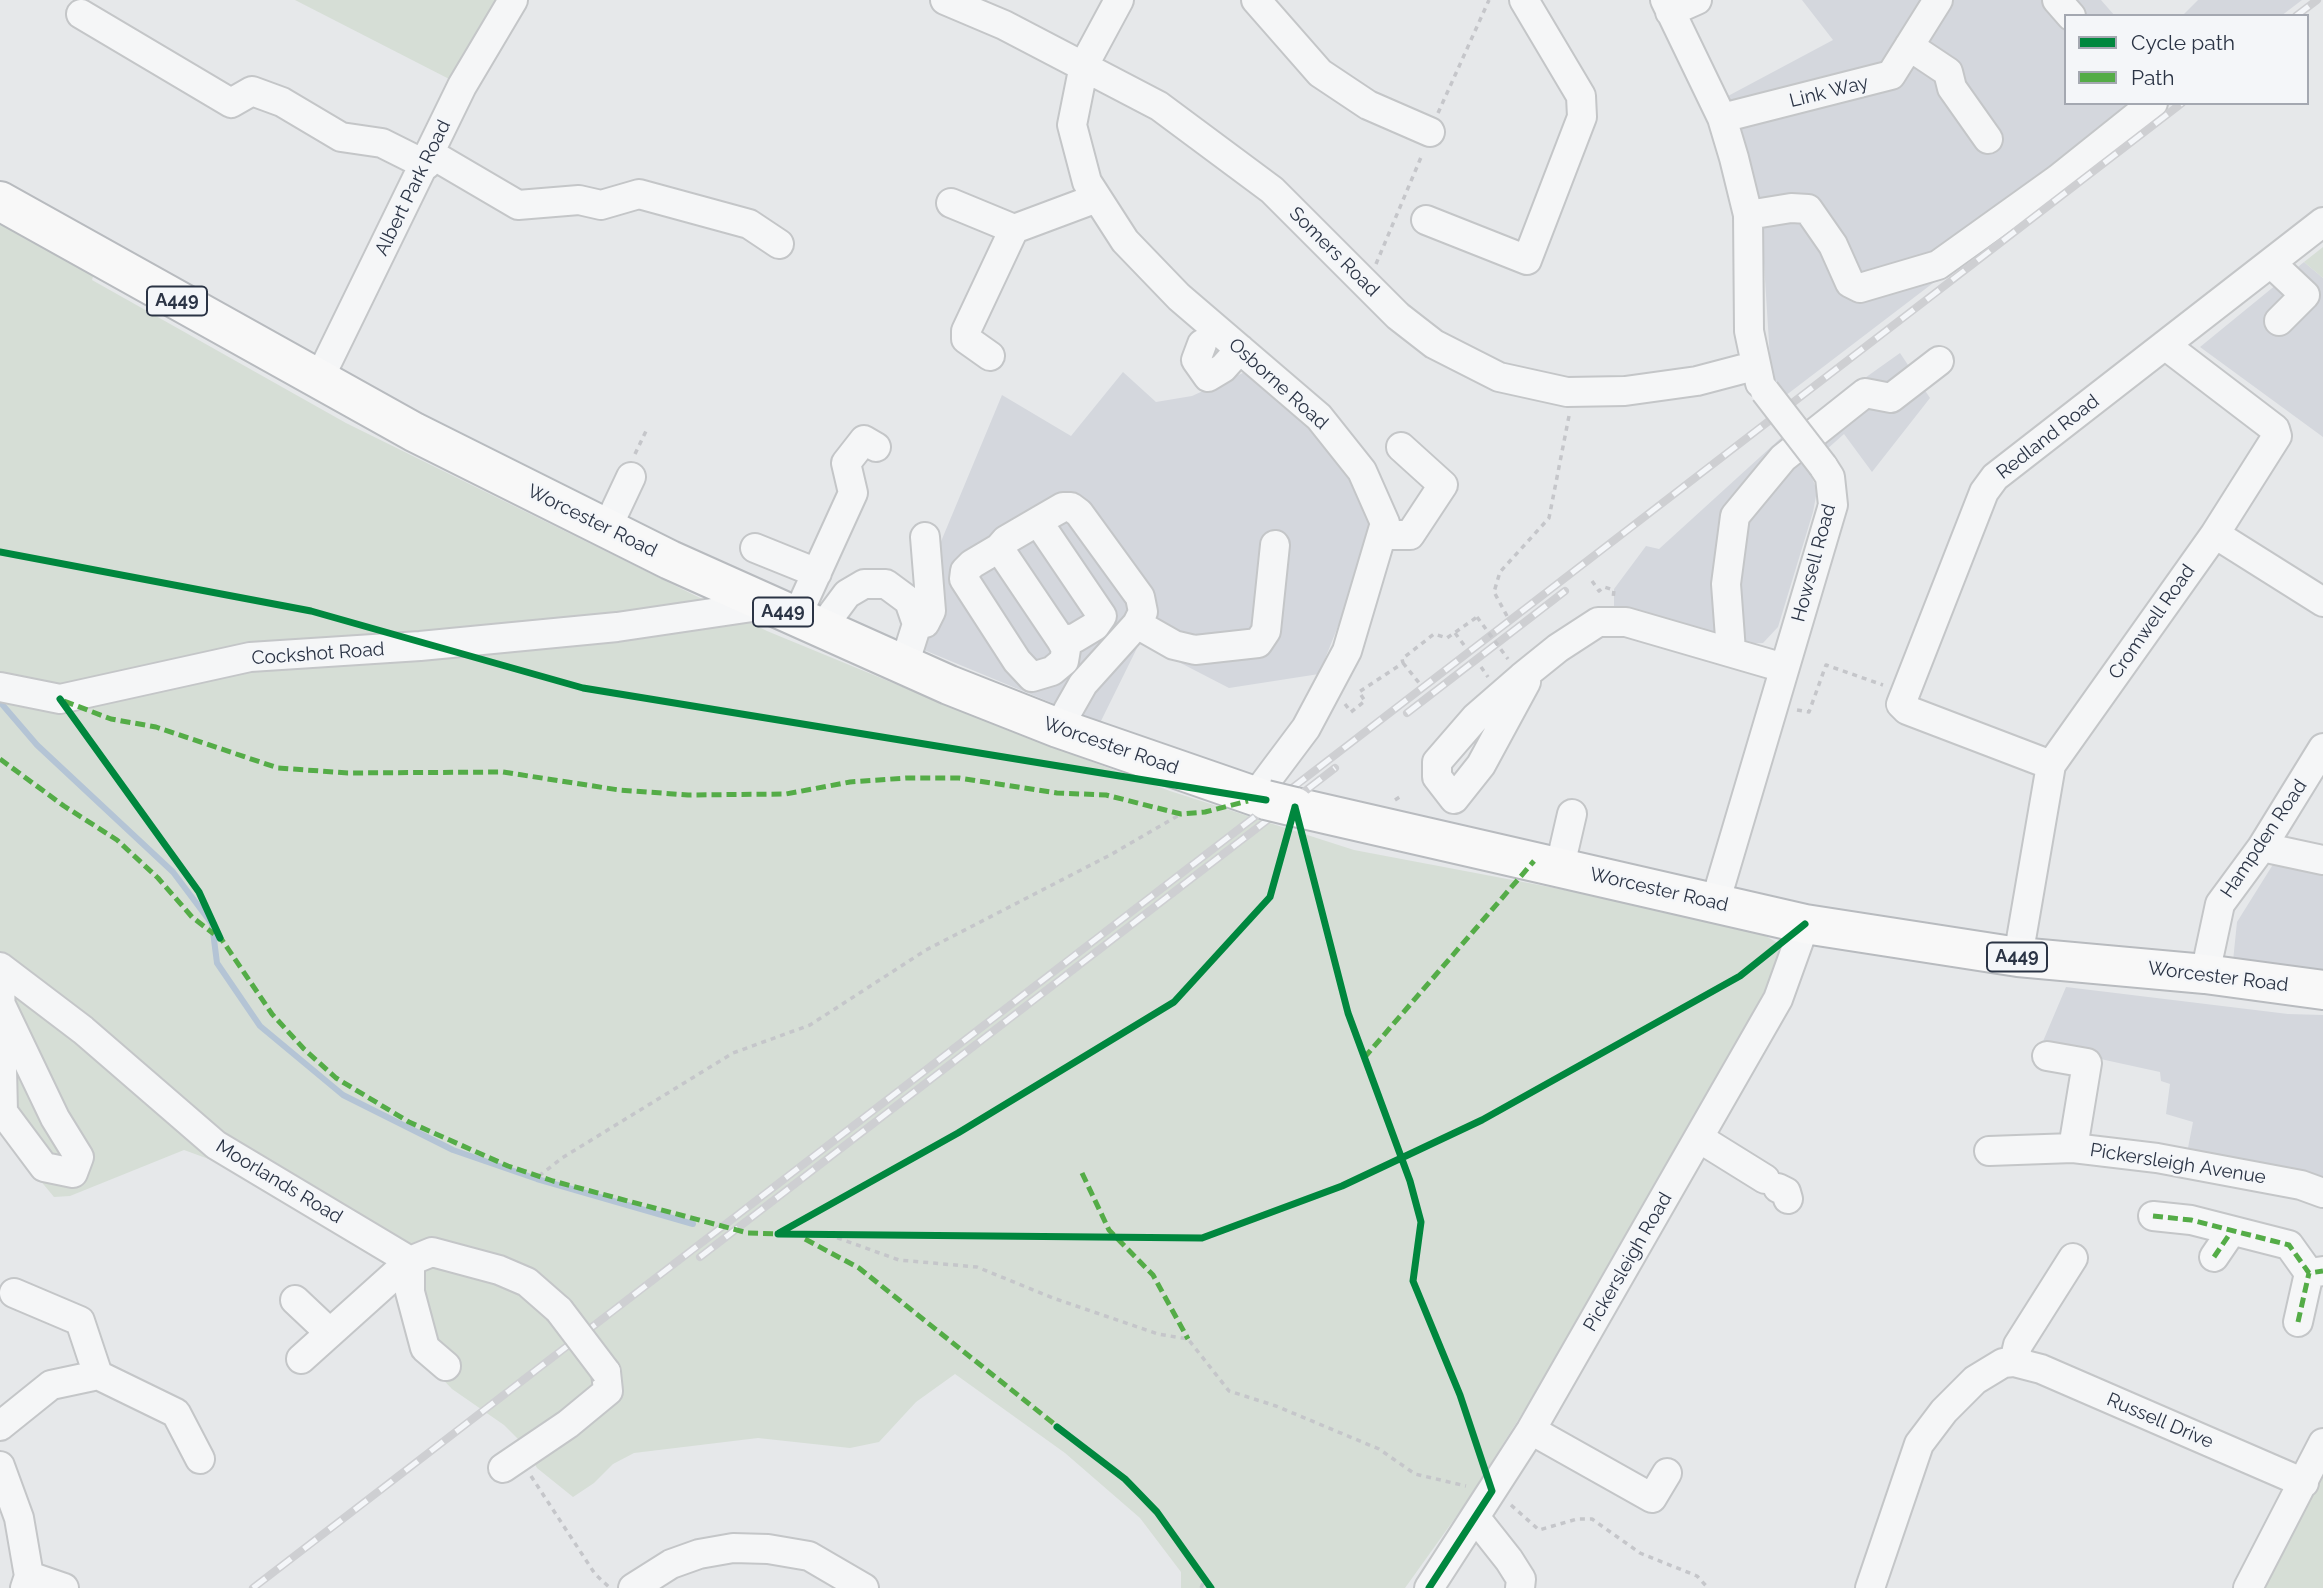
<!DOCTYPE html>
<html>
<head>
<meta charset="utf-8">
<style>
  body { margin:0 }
  #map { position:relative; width:2323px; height:1588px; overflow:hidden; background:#e6e8ea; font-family:Raleway,sans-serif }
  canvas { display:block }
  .legend { position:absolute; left:2064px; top:14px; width:245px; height:91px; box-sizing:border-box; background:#f4f6f9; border:2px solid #a4a8b1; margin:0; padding:9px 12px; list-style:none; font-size:21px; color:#2b3445 }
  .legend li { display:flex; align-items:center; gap:14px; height:35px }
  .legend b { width:35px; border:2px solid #a4a8b1 }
</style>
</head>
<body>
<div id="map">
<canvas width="2323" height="1588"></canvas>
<ul class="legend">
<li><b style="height:9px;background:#00873e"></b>Cycle path</li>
<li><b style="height:9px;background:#54ac47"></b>Path</li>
</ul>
</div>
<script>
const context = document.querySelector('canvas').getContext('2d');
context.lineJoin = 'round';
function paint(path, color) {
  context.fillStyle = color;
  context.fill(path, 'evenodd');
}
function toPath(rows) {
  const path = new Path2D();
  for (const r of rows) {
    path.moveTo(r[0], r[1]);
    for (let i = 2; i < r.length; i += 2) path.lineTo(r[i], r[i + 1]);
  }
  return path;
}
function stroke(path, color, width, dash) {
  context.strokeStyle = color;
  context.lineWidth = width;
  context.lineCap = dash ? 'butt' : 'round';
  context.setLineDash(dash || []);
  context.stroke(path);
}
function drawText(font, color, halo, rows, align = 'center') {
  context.font = font + ' Raleway,sans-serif';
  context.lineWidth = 5;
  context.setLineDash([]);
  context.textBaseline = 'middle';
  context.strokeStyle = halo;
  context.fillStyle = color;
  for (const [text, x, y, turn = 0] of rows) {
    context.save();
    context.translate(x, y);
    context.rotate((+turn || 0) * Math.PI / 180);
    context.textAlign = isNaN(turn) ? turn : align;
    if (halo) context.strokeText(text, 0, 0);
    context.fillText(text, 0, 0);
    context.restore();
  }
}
const built = toPath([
  [1802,0,2101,0,2115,16,2066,16,2066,103,2169,103,1785,396,1771,374,1762,232,1748,155,1728,96,1833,40],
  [2198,0,2302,0,2281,16,2182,16],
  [2304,262,2323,278,2323,437,2200,347],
  [1900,353,1930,398,1872,472,1844,434,1826,450,1810,472,1817,491,1813,512,1778,627,1763,643,1743,644,1614,611,1614,589,1646,546,1659,549,1782,437],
  [1123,372,1156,402,1192,396,1245,372,1314,431,1349,475,1371,521,1350,596,1319,674,1229,688,1140,642,1100,723,900,640,1002,395,1071,436],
  [2277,858,2323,869,2323,973,2233,961,2237,922],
  [2066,987,2288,1014,2323,1015,2323,1183,2187,1153,2193,1122,2166,1114,2170,1084,2161,1081,2160,1072,2041,1046]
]);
const green = toPath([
  [295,0,505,0,455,82],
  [0,211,96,266,92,280,346,423,767,631,1007,730,1170,791,1354,850,1745,924,1776,942,1781,968,1539,1387,1463,1507,1405,1588,1181,1588,1181,1572,1140,1518,1065,1453,955,1374,916,1402,879,1442,850,1448,758,1438,634,1453,613,1464,594,1483,573,1497,537,1468,524,1445,504,1425,452,1389,413,1348,387,1254,236,1169,184,1150,70,1196,54,1197,0,1132],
  [2323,247,2323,278,2304,262],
  [2323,1464,2323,1588,2259,1588]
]);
const stream = toPath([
  [0,702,37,745,173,872,212,924,217,963,260,1026,343,1095,453,1150,537,1179,693,1224]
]);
const path = toPath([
  [1438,113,1489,0],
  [1376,264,1422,155],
  [635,454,646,431],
  [1592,581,1599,591,1604,587,1614,590,1613,599],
  [1507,616,1494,592,1500,572,1549,518,1569,416],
  [1455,633,1467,649],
  [1403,663,1420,684],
  [1481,667,1488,677],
  [1345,704,1351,712,1365,701,1359,692,1403,663,1402,659,1434,634,1447,638,1477,617],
  [1797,710,1809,712,1826,665,1883,685],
  [1395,800,1403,795],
  [539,1176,562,1158,733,1053,810,1025,926,950,1112,854,1181,814],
  [778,1234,824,1233,899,1260,977,1267,1053,1298,1158,1334,1188,1339,1229,1391,1276,1406,1379,1449,1415,1474,1466,1486],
  [531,1476,595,1574,610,1588],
  [1511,1505,1539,1530,1577,1519,1592,1519,1640,1553,1697,1576,1708,1588],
  [1201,1588,1205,1579]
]);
const minor = toPath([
  [945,0,1004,25,1159,106,1272,190,1398,316,1434,344,1499,377,1567,392,1625,391,1697,381,1754,366],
  [1119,0,1084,65,1072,125,1087,182,1125,241,1179,297,1319,417,1362,471,1385,523,1347,651,1306,728,1255,796],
  [1256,0,1320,73,1368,105,1430,132],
  [1665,0,1722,118,1734,158,1748,215,1749,331,1760,383],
  [2057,0,2071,16],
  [1670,12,1697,0],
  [81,14,231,103,252,91,282,102,341,137,382,143,426,165],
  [1909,46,1948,72,1952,88,1988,139],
  [1722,118,1891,75,1938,0],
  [431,154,518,205,579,200,601,205,639,194,749,224,779,244],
  [951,203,1014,229,1097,198],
  [1748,215,1791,208,1808,209,1833,245,1850,283,1860,288,1938,265,2058,179,2153,103],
  [1426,220,1527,260,1582,117,1581,96,1524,0],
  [2271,263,2305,295,2279,321],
  [1202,344,1196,360,1208,377,1223,368,1240,349],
  [990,356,966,339,966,331,1014,229],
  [319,379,462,86,513,0],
  [1042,519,1041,526,1102,616,1095,626,1075,638,1061,640,999,548,1006,540,1042,519,1063,507,1071,507,1079,513,1140,597,1143,612,1137,624,1083,684,1058,728],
  [607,528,631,477],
  [2215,534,2323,602],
  [1383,535,1410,535,1443,485,1401,447],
  [755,548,817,573],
  [999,548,972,564,965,571,964,579,1017,661,1032,677,1052,671,1064,661,1066,649,1061,640],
  [796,618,853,493,846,463,864,440,876,447],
  [917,624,925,623,931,611,925,537],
  [1137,624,1174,645,1195,650,1258,643,1266,631,1275,545],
  [821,629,847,594,864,584,886,584,909,601,917,624,904,665],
  [1731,651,1726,584,1735,516,1783,458,1865,393,1891,398,1939,361],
  [1522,677,1476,717,1437,762,1437,777,1454,799,1481,765,1526,682,1522,677,1558,648,1598,622,1626,622,1784,668],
  [0,687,60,699,250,657,420,646,617,627,766,605],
  [2051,765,1907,710,1901,704,1984,492,1995,477,2323,222],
  [2262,847,2323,860],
  [1560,866,1572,814],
  [1715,903,1833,505,1830,477,1823,466],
  [2018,957,2051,765,2215,534,2277,436,2275,429,2165,345],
  [0,967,83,1030,216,1145,410,1261,410,1292,425,1348,446,1366],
  [2205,974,2220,904,2262,847,2323,748],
  [0,980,3,1112,44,1167,73,1173,79,1157,55,1118,1,1005],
  [2047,1056,2087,1063,2073,1148],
  [1699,1138,1765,1179],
  [1989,1151,2073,1148,2157,1158,2301,1185,2323,1193],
  [1778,1188,1786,1192,1788,1199],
  [2153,1216,2191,1220,2289,1245,2309,1273,2323,1271],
  [2214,1257,2231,1232],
  [14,1293,80,1321,98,1375],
  [295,1300,330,1333],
  [2298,1322,2309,1273],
  [301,1359,410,1261,432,1252,499,1270,527,1282,559,1310],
  [2014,1362,2018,1345,2073,1258],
  [0,1426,51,1385,98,1375,176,1413,200,1459],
  [1531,1430,1652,1498,1667,1473],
  [0,1466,19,1518,29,1576,25,1588],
  [503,1468,568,1424,608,1391,606,1372],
  [1475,1517,1509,1560,1521,1579,1520,1588],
  [29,1576,64,1588],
  [633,1588,671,1564,699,1554,733,1548,768,1549,809,1556,864,1588],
  [1429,1588,1531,1430,1778,999,1805,924],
  [1870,1588,1919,1444,1944,1411,1975,1380,2003,1363,2014,1362,2041,1369,2304,1483],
  [2248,1588,2323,1443]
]);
const highway = toPath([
  [0,201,414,432,670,560,949,685,1058,728,1266,800],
  [1295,807,1805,924,2018,957,2205,974,2323,990]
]);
const rail = toPath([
  [2296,16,2317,0],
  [1407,713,1565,591],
  [700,1257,1335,768],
  [253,1588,2182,103]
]);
const pathBridge = toPath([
  [1477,617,1508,659]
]);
const minorBridge = toPath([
  [1765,391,1823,466],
  [559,1310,606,1372]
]);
const highwayBridge = toPath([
  [1266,800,1295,807]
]);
const quiet = toPath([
  [64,701,111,719,156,727,278,768,348,773,503,772,619,790,688,795,786,794,850,782,906,778,959,778,1057,793,1106,795,1181,814,1205,812,1248,801],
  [0,759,64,806,117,840,158,878,192,917,214,934],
  [218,934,272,1014,304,1049,336,1078,409,1122,508,1166,553,1181,748,1233,783,1234],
  [1364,1058,1534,861],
  [1082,1173,1109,1230,1153,1275,1188,1339],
  [2153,1216,2191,1220,2289,1245,2309,1273,2323,1271],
  [805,1239,859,1268,1063,1431],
  [2214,1257,2231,1232],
  [2298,1322,2309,1273]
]);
const cycleway = toPath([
  [0,552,311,611,583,688,1266,800],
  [60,699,199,892,220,938],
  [1295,807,1348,1013,1410,1181,1421,1222,1413,1281,1460,1395,1492,1491,1429,1588],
  [779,1233,958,1133,1174,1002,1270,897,1295,807],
  [778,1234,1202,1238,1342,1186,1482,1120,1740,976,1805,924],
  [1057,1427,1125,1479,1157,1512,1211,1588]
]);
const shields = [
  [177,301,60],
  [783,612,60],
  [2017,957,60]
];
const shieldNames = [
  ["A449",177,301],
  ["A449",783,612],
  ["A449",2017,957]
];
const streetNames = [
  ["Link Way",1829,92,-14],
  ["Albert Park Road",413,188,-64],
  ["Somers Road",1334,252,45],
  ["Osborne Road",1278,384,42],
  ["Redland Road",2048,437,-38],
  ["Worcester Road",592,521,26],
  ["Howsell Road",1814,563,-75],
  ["Cromwell Road",2152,622,-55],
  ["Cockshot Road",318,654,-4],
  ["Worcester Road",1111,746,19],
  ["Hampden Road",2264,839,-56],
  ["Worcester Road",1659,890,13],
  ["Worcester Road",2218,977,7],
  ["Pickersleigh Avenue",2178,1164,9],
  ["Moorlands Road",279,1182,31],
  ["Pickersleigh Road",1628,1262,-60],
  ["Russell Drive",2160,1421,23]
];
paint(built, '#d4d7dd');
paint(green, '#d6ded6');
stroke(stream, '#b4c4d5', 6);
stroke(minor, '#c4c6c8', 32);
stroke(highway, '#b8bbbf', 42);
stroke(path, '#c5c6ca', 3.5, [5, 5]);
stroke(minor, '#f5f6f7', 28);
stroke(highway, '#f8f8f8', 38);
stroke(rail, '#cecfd2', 8);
stroke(rail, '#f4f6f9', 5, [16]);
stroke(minorBridge, '#c4c6c8', 32, []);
stroke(highwayBridge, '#b8bbbf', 42, []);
stroke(pathBridge, '#c5c6ca', 3.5, [5, 5]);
stroke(minorBridge, '#f5f6f7', 28);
stroke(highwayBridge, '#f8f8f8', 38);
stroke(quiet, '#54ac47', 5, [10, 5]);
stroke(cycleway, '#00873e', 7);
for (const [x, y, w] of shields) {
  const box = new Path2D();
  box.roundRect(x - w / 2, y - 14.5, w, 29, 5);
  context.fillStyle = '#f4f6f9';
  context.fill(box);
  stroke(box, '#2b3445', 2);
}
drawText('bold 18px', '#2b3445', null, shieldNames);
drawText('19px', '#2b3445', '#f4f6f9', streetNames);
</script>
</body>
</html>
